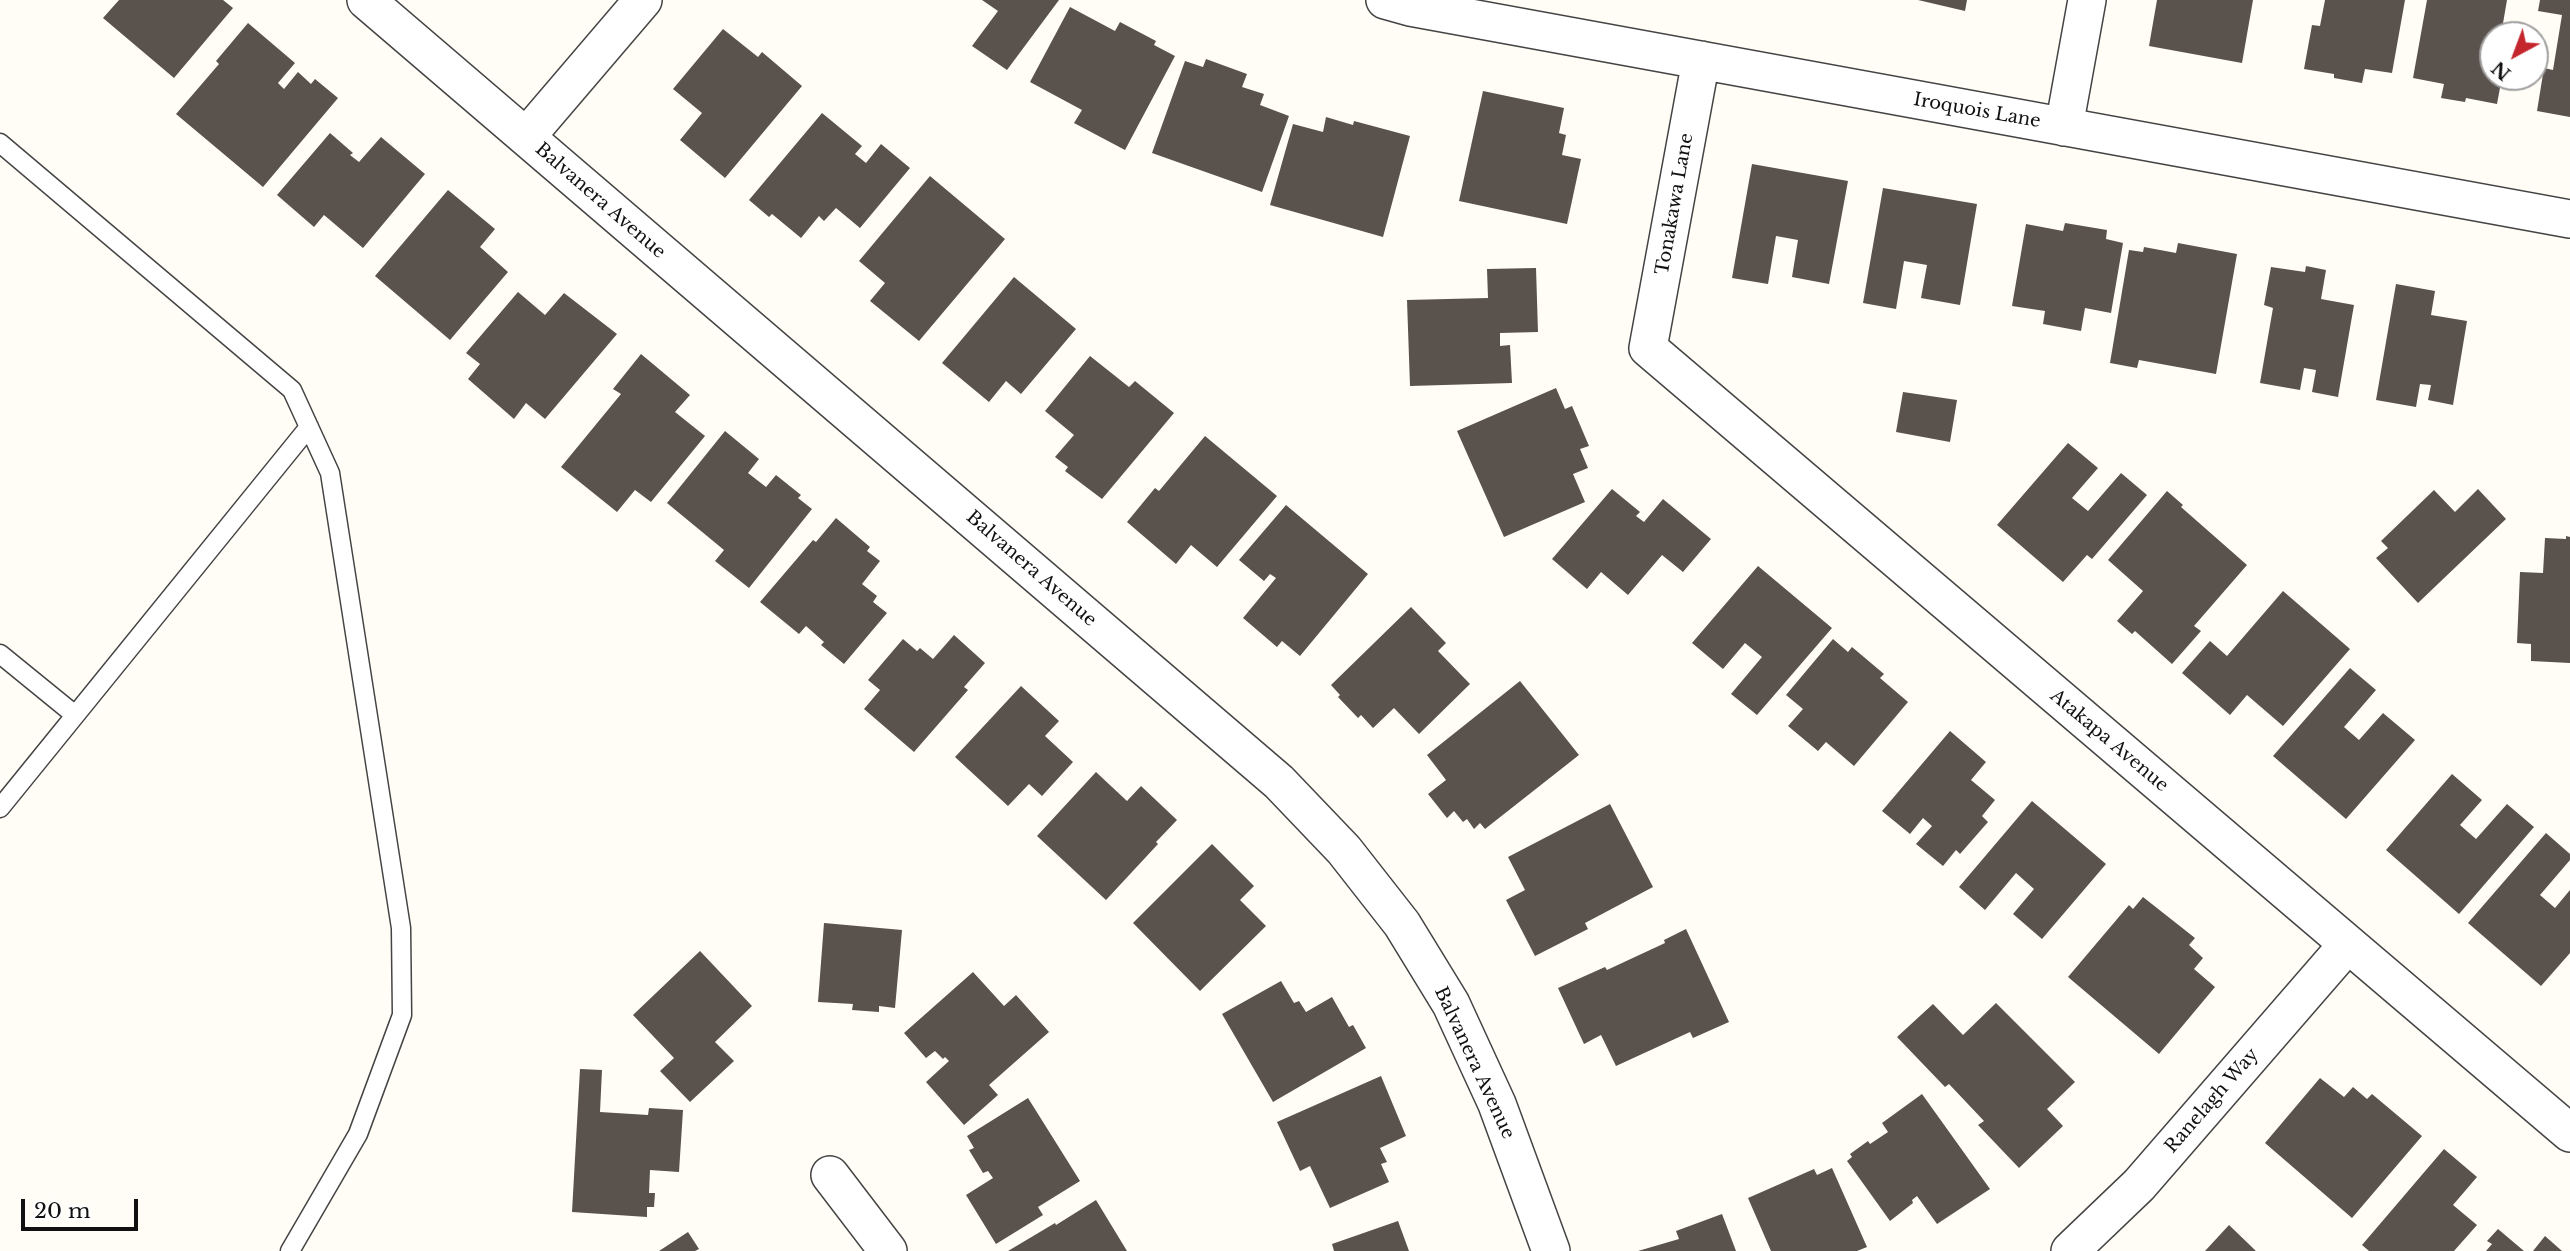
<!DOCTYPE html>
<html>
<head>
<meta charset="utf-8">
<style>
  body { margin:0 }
  #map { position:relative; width:2570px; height:1251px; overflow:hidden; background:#fffdf5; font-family:"Libre Baskerville",serif }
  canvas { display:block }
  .north { position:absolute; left:2479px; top:21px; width:70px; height:70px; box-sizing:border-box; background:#fff; border:2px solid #a0a0a0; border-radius:50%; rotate:221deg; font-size:19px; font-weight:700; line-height:28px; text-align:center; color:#111 }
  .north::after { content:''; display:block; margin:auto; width:24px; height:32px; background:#c4262e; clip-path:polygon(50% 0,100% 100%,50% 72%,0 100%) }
  .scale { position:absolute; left:21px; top:1199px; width:117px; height:32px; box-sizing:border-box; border:4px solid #111; border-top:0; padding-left:9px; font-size:21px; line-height:24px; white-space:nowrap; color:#111; -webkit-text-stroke:5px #fff; paint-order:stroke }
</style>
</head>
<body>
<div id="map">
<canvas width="2570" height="1251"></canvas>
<div class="north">N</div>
<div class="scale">20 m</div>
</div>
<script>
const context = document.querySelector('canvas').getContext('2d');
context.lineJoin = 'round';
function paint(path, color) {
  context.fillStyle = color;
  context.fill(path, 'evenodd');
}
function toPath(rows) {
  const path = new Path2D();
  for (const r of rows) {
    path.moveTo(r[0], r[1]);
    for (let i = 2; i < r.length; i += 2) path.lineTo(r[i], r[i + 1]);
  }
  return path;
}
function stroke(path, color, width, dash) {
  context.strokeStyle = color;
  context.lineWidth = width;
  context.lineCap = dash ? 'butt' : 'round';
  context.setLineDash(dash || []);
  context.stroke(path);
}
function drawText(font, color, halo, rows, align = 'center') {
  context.font = font + ' "Libre Baskerville",serif';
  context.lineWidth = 7;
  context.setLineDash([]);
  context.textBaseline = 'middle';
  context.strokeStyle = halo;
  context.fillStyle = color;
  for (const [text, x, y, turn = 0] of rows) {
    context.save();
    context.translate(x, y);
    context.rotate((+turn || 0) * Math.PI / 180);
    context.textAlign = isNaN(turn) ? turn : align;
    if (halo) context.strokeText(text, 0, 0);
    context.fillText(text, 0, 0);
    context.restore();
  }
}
const building = toPath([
  [119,0,223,0,233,8,174,78,103,18],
  [982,0,1059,0,1007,70,972,46,998,11],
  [1918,0,1967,0,1965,11],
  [2157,0,2253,0,2242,63,2149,46],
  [2325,0,2405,0,2392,73,2365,69,2362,83,2334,78,2334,74,2304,69,2312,25,2320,26],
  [2427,0,2507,0,2501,35,2493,35,2493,77,2502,77,2497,104,2466,98,2465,102,2441,98,2444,84,2413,78],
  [2540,0,2570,0,2570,117,2537,111,2544,68,2553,70,2562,15,2538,11],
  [1070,7,1115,31,1120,22,1156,41,1154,45,1175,56,1125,150,1074,123,1082,110,1030,82],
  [248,23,295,63,278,83,284,89,298,72,311,84,315,79,338,98,263,187,176,114,219,64,216,61],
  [723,29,758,57,762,52,802,86,725,178,680,140,702,113,673,89],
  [1206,59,1247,74,1242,87,1264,94,1260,105,1289,116,1262,192,1152,153,1185,61,1203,67],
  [1483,91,1564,108,1559,133,1566,135,1562,155,1581,159,1567,224,1459,201],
  [822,113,862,146,855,154,866,163,881,144,910,168,860,228,836,208,824,221,819,216,801,238,772,214,769,217,749,200],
  [1326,117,1353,125,1354,121,1410,136,1383,237,1270,205,1293,124,1323,132],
  [330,133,353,153,350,155,359,162,381,137,425,174,363,248,324,215,314,227,277,195],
  [1752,164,1848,181,1829,284,1792,277,1798,240,1776,236,1768,284,1732,278],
  [930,176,1005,239,919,341,870,301,885,283,859,261],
  [1883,188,1977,204,1960,305,1921,298,1927,265,1904,261,1896,309,1863,303],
  [448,190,495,229,480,247,508,272,450,340,375,276],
  [2065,223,2107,230,2106,239,2123,243,2111,313,2085,308,2081,331,2043,324,2045,311,2012,306,2026,224,2063,231],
  [2178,243,2237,254,2216,374,2139,360,2137,368,2110,363,2129,250,2143,252,2144,247,2176,253],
  [2306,266,2326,270,2321,299,2354,305,2338,397,2312,392,2316,370,2304,368,2300,390,2260,383,2273,308,2264,305,2271,267,2305,272],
  [1536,268,1538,332,1500,333,1500,346,1510,345,1512,383,1410,386,1407,300,1488,298,1487,269],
  [1014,277,1076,329,1021,394,1006,381,989,402,942,363],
  [2396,284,2435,291,2431,315,2467,321,2453,405,2428,400,2431,385,2420,384,2416,407,2376,400],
  [518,292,545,315,564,293,617,334,545,419,526,403,514,419,468,379,480,364,466,353],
  [641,354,690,395,675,412,705,436,651,502,635,490,617,512,561,467,621,394,613,389],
  [1090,356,1129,387,1135,381,1174,413,1102,499,1065,471,1068,467,1055,457,1074,435,1045,411],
  [1556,388,1565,409,1572,406,1589,446,1580,449,1588,468,1573,474,1585,502,1504,537,1457,431],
  [1903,392,1957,400,1950,442,1896,432],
  [725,431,759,459,748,473,766,487,776,475,801,495,798,498,812,509,749,588,715,561,724,550,667,503],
  [1205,436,1277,496,1217,567,1191,545,1176,564,1127,522,1155,488,1159,491],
  [2068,443,2098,468,2072,498,2088,511,2121,473,2147,495,2092,559,2087,555,2063,582,1997,525],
  [1612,489,1640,512,1636,516,1644,522,1663,499,1711,539,1683,572,1662,555,1628,595,1601,572,1587,589,1552,559],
  [2478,489,2506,519,2418,603,2376,558,2388,548,2381,541,2434,490,2455,512],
  [2167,491,2183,505,2181,507,2247,565,2194,626,2201,631,2172,664,2135,631,2132,634,2117,621,2143,591,2108,560],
  [1286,505,1368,574,1300,656,1282,641,1277,647,1243,618,1276,578,1270,574,1264,581,1239,560],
  [836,518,870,547,867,551,880,561,862,584,877,596,873,602,887,613,844,664,821,645,824,642,806,626,799,634,760,602,813,540,816,542],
  [2566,536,2570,537,2570,663,2531,661,2531,644,2517,643,2520,572,2543,573,2545,538,2566,539],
  [1758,566,1832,628,1757,715,1731,694,1762,657,1745,643,1723,669,1692,643],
  [2283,591,2350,649,2283,726,2247,695,2230,715,2182,673,2210,641,2227,656],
  [1411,607,1446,643,1438,651,1470,684,1419,734,1394,708,1373,728,1361,715,1358,718,1338,697,1340,695,1331,685],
  [954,635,985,663,964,687,968,690,914,752,864,709,880,690,868,680,903,639,917,651,920,648,933,659],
  [1833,639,1848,652,1852,647,1884,674,1880,678,1908,702,1854,766,1826,742,1818,751,1788,726,1803,709,1786,695],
  [2350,668,2376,690,2344,727,2359,740,2383,713,2415,740,2346,819,2273,756],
  [1520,681,1579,755,1485,829,1480,823,1474,829,1467,819,1463,822,1454,811,1447,818,1428,794,1446,780,1427,755],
  [1021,686,1059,721,1045,736,1073,762,1042,796,1029,784,1008,806,955,757],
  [1950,731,1986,762,1971,780,1995,800,1982,816,1988,822,1960,854,1956,850,1943,866,1916,844,1932,826,1923,818,1910,834,1882,811],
  [1096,772,1127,801,1141,786,1177,820,1156,842,1158,844,1106,900,1037,836],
  [2452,774,2482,800,2460,825,2476,839,2507,804,2534,827,2459,914,2386,850],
  [2032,801,2106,864,2042,939,2013,914,2034,889,2016,873,1985,910,1959,887],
  [1610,804,1653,887,1585,923,1588,929,1535,956,1506,900,1525,890,1508,857],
  [2546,833,2570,854,2570,860,2540,895,2555,908,2570,890,2570,953,2541,986,2468,923],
  [1212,844,1254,886,1240,900,1266,926,1200,991,1133,923],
  [2143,897,2195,938,2189,945,2203,958,2194,969,2215,987,2159,1054,2068,977,2129,905,2133,909],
  [824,923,902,930,895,1008,879,1006,879,1012,852,1010,853,1004,818,1002],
  [1686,929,1729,1022,1693,1038,1690,1032,1616,1066,1601,1035,1584,1044,1558,988,1605,967,1607,970,1665,943,1664,940],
  [700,951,752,1006,715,1042,734,1061,690,1102,660,1071,674,1058,633,1015],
  [973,972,1004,1006,1016,995,1049,1032,989,1085,998,1095,964,1125,926,1082,949,1061,945,1057,943,1059,935,1051,926,1058,904,1033],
  [1281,981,1294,1003,1299,1001,1306,1012,1332,997,1349,1027,1353,1025,1366,1048,1273,1102,1222,1014],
  [1996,1003,2075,1082,2047,1109,2063,1126,2019,1168,1978,1125,1984,1121,1949,1084,1945,1087,1897,1037,1933,1004,1963,1035],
  [580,1069,602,1070,600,1112,648,1115,649,1108,683,1110,679,1172,650,1170,649,1193,655,1193,654,1207,647,1207,647,1217,572,1212],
  [1381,1076,1406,1136,1380,1148,1387,1162,1381,1164,1389,1182,1330,1208,1310,1166,1300,1171,1277,1122],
  [2320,1078,2344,1097,2353,1087,2367,1099,2372,1094,2422,1136,2352,1218,2265,1143],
  [1922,1094,1990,1189,1937,1224,1917,1196,1912,1200,1913,1203,1890,1221,1847,1161,1852,1157,1850,1154,1868,1141,1870,1144,1888,1132,1882,1123],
  [1028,1098,1080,1181,1038,1207,1043,1215,996,1244,966,1195,993,1178,988,1171,983,1173,969,1150,974,1148,967,1136],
  [2444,1149,2477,1177,2453,1205,2477,1225,2454,1251,2369,1251,2362,1245],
  [1832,1168,1867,1247,1857,1251,1771,1251,1748,1198,1814,1169,1817,1175],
  [1096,1200,1127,1251,1008,1251,1055,1223,1056,1225],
  [1722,1214,1736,1251,1638,1251,1679,1239,1676,1231],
  [1398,1221,1409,1251,1334,1251,1332,1244],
  [2229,1225,2256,1251,2205,1251],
  [2498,1229,2524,1251,2486,1251,2492,1244,2487,1241],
  [688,1232,699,1249,695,1251,659,1251],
  [2545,1236,2562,1251,2533,1251]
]);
const service = toPath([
  [0,143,292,390,330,473,401,928,402,1015,358,1134,290,1251],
  [0,654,75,715],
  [0,808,309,427]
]);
const minor = toPath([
  [366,0,1279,782,1344,850,1402,924,1451,1004,1497,1104,1551,1251],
  [1385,0,1410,7,2570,219],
  [1701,60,1648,348,2570,1133],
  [2064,127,2087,0],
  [526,137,643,0],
  [830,1175,888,1251],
  [2070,1251,2139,1185,2348,944]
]);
const streetNames = [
  ["Iroquois Lane",1977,111,10],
  ["Balvanera Avenue",600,201,41],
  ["Tonakawa Lane",1675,204,-80],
  ["Balvanera Avenue",1031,569,41],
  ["Atakapa Avenue",2109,741,40],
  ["Balvanera Avenue",1474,1063,65],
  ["Ranelagh Way",2212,1101,-49]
];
paint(building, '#5a524d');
stroke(service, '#444', 21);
stroke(minor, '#444', 40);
stroke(service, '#fff', 18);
stroke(minor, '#fff', 37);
drawText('18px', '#111', '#fff', streetNames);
</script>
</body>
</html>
